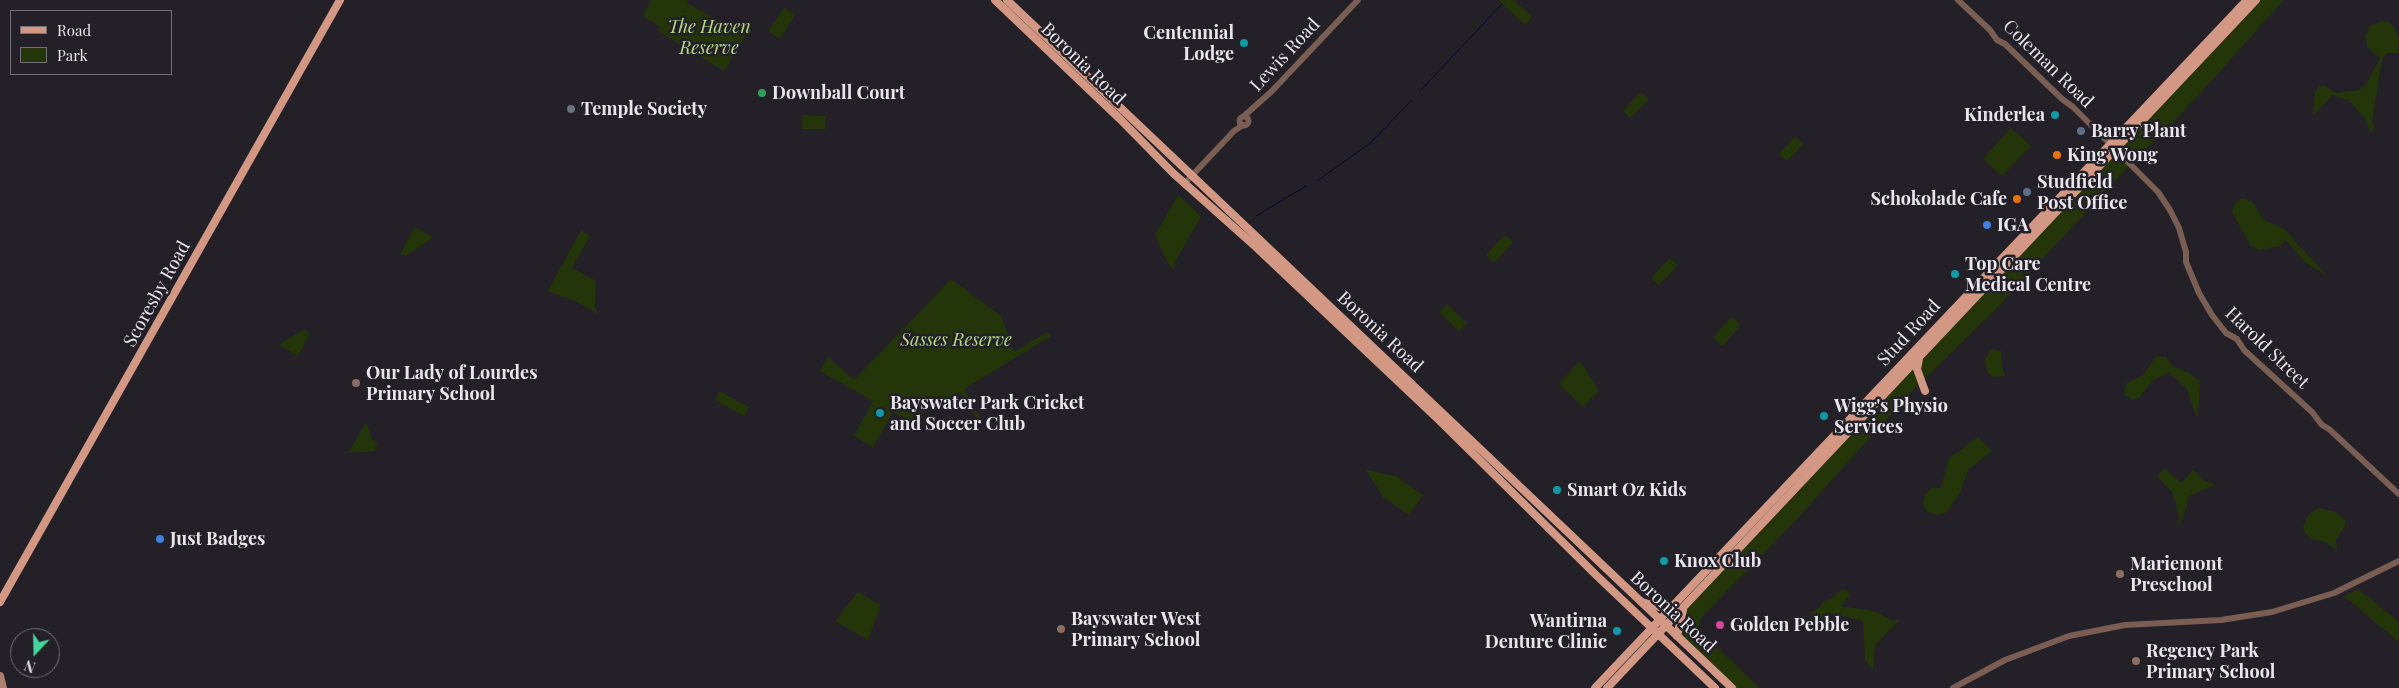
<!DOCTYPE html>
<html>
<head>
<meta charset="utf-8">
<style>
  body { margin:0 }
  #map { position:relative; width:2399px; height:688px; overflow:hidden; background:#232028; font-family:"Playfair Display",serif }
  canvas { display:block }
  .legend { position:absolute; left:10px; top:10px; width:162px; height:65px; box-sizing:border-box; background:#232028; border:1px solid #726f76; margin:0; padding:6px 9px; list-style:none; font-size:15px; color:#e8e6ec }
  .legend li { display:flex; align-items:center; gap:10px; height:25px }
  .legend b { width:25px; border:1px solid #726f76 }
  .north { position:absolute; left:10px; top:628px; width:50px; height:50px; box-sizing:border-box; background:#232028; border:1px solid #726f76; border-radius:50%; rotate:201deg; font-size:14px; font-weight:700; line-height:20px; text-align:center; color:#e8e6ec }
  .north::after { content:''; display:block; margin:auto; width:18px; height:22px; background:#45d49e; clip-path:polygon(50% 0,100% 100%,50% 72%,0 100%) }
</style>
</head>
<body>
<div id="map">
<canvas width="2399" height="688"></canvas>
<ul class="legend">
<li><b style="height:6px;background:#d39884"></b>Road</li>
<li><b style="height:14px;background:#25350a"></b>Park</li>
</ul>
<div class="north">N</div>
</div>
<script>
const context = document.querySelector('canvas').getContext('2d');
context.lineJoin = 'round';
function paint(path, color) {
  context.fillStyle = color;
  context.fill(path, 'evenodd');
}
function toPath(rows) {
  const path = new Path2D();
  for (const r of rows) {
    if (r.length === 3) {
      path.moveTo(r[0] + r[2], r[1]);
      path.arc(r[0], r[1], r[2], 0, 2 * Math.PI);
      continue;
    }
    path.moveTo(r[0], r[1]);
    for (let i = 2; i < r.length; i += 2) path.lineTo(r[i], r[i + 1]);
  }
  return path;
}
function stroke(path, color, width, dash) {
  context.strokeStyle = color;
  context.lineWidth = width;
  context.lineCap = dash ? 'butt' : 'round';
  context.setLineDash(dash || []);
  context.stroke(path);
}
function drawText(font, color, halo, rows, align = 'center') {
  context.font = font + ' "Playfair Display",serif';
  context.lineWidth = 5;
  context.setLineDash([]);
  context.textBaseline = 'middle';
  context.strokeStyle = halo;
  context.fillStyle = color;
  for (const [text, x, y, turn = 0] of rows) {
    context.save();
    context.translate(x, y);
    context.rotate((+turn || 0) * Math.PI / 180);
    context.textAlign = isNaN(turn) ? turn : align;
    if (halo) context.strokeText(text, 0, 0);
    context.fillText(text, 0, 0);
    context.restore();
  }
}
const green = toPath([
  [651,0,688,0,687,3,745,36,724,71,658,31,659,26,643,16],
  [1499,0,1514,0,1532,17,1525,25],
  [2257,0,2284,0,2185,110,2126,169,1995,310,1911,392,1795,521,1700,619,1699,630,1760,688,1732,688,1677,636,1684,608],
  [784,7,795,15,780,39,768,31],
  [2381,21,2389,22,2395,28,2399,37,2399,53,2386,53,2382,59,2372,121,2374,129,2370,133,2365,118,2348,100,2332,95,2313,116,2315,92,2320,86,2325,86,2336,93,2359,90,2366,84,2380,58,2367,47,2366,35,2370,26],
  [1641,92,1649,99,1630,118,1623,111],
  [802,115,826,116,825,129,802,129],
  [2011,128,2031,146,2002,176,1983,159],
  [1795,137,1803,144,1787,161,1779,154],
  [1178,195,1201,216,1175,262,1174,270,1168,264,1155,235],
  [2242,198,2252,202,2264,220,2284,229,2327,276,2305,262,2286,240,2280,246,2258,250,2251,246,2232,212,2235,203],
  [415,227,431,236,431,239,406,256,400,254],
  [581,230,590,236,572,268,596,281,595,307,598,314,577,302,548,291],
  [1505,235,1513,242,1494,263,1486,255],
  [1670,258,1678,265,1659,285,1651,278],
  [951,279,1001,316,1014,352,1047,332,1051,336,964,389,981,419,978,421,960,392,910,421,893,412,873,447,854,436,873,401,820,371,828,357,854,380],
  [1447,304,1467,323,1459,331,1439,312],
  [1732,316,1741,325,1722,346,1713,337],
  [304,329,310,334,298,356,279,345],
  [1992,349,2001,351,2002,367,2005,376,1992,377,1987,371,1985,359],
  [2156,356,2166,357,2172,366,2188,372,2200,381,2198,415,2196,416,2187,389,2169,372,2152,381,2139,398,2132,399,2125,395,2124,390,2127,383,2143,375],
  [1580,361,1599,391,1583,407,1559,384],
  [719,391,749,407,744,416,715,400],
  [366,422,372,439,377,443,375,451,348,453],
  [1978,437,1992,451,1968,470,1960,493,1947,512,1938,515,1929,513,1923,506,1925,494,1932,488,1941,488,1949,458],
  [2165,468,2181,483,2193,470,2205,481,2215,485,2189,496,2183,518,2178,525,2179,515,2172,492,2157,476],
  [1366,470,1396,476,1423,495,1409,515,1383,497],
  [2319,508,2335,512,2345,520,2345,526,2336,539,2337,551,2326,542,2311,539,2305,532,2303,528,2306,519,2311,513],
  [1842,589,1848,591,1850,596,1840,606,1874,611,1893,621,1900,619,1875,645,1873,669,1865,661,1863,621,1827,612,1820,623,1814,624,1810,619,1812,612,1819,608,1824,601,1834,597],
  [2358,589,2399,622,2399,642,2344,596],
  [858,592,881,605,868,640,835,621]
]);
const stream = toPath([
  [1420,91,1502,4],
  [1317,181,1369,144,1412,100],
  [1256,216,1306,186]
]);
const tertiary = toPath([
  [1958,0,1990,30,1997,40,2005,44,2062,99,2073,107,2158,192,2170,210,2179,228,2186,252,2186,262,2199,293,2212,315,2226,333,2237,339,2244,350,2312,412,2322,425,2329,429,2399,494],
  [1244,116,1272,91,1358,0],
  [1244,121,4.5],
  [1184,184,1234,131,1243,125],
  [1953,688,2005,660,2069,636,2125,625,2221,620,2272,612,2334,593,2399,561]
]);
const secondary = toPath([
  [0,676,3,688]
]);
const primary = toPath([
  [995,0,1120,119,1173,173,1256,247,1438,419,1596,575,1715,688],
  [1007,0,1732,688],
  [2099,133,2122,131],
  [1919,359,1917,369,1925,391],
  [0,602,340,0],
  [1642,602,1659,607,1669,608],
  [1677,636,1683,610],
  [1595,688,2247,0],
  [1607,688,2256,0]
]);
const markers = [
  [1244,43,5,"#0f9aa8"],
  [762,93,5,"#2e9e5b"],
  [571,109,5,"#6b7280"],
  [2055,115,5,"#0f9aa8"],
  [2081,131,5,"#5c6f8a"],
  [2057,155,5,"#e8710a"],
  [2027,192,5,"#5c6f8a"],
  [2017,199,5,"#e8710a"],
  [1987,225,5,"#3f7fe0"],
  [1955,274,5,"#0f9aa8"],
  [356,383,5,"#8d6e63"],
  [880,413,5,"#0f9aa8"],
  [1824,416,5,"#0f9aa8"],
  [1557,490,5,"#0f9aa8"],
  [160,539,5,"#3f7fe0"],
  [1664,561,5,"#0f9aa8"],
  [2120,574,5,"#8d6e63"],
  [1720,625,5,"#d1479c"],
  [1061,629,5,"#8d6e63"],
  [1617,631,5,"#0f9aa8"],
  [2136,661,5,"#8d6e63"]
];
const parkNames = [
  ["The Haven",709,27],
  ["Reserve",709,48],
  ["Sasses Reserve",956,340]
];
const poiNames = [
  ["Centennial",1234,33,"right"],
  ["Lodge",1234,54,"right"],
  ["Downball Court",772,93],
  ["Temple Society",581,109],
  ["Kinderlea",2045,115,"right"],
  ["Barry Plant",2091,131],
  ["King Wong",2067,155],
  ["Studfield",2037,182],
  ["Post Office",2037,203],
  ["Schokolade Cafe",2007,199,"right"],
  ["IGA",1997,225],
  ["Top Care",1965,264],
  ["Medical Centre",1965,285],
  ["Our Lady of Lourdes",366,373],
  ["Primary School",366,394],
  ["Bayswater Park Cricket",890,403],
  ["and Soccer Club",890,424],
  ["Wigg's Physio",1834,406],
  ["Services",1834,427],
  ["Smart Oz Kids",1567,490],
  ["Just Badges",170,539],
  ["Knox Club",1674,561],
  ["Mariemont",2130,564],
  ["Preschool",2130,585],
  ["Bayswater West",1071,619],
  ["Primary School",1071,640],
  ["Wantirna",1607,621,"right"],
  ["Denture Clinic",1607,642,"right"],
  ["Golden Pebble",1730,625],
  ["Regency Park",2146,651],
  ["Primary School",2146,672]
];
const streetNames = [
  ["Lewis Road",1285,55,-47],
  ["Boronia Road",1083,64,44],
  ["Coleman Road",2048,64,44],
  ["Scoresby Road",157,294,-61],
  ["Boronia Road",1380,332,43],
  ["Stud Road",1909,333,-47],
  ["Harold Street",2267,348,44],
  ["Boronia Road",1673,612,43]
];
paint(green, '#25350a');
stroke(stream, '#000b2c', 1);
stroke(tertiary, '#7a5d53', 6);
stroke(secondary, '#ac7e6f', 8);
stroke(primary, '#d39884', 8);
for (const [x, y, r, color] of markers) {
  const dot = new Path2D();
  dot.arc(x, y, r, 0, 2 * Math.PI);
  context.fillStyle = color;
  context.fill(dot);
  stroke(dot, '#232028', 2);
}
drawText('italic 18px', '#b4d981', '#232028', parkNames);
drawText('bold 18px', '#e8e6ec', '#232028', poiNames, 'left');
drawText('18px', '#e8e6ec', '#232028', streetNames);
</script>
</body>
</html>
